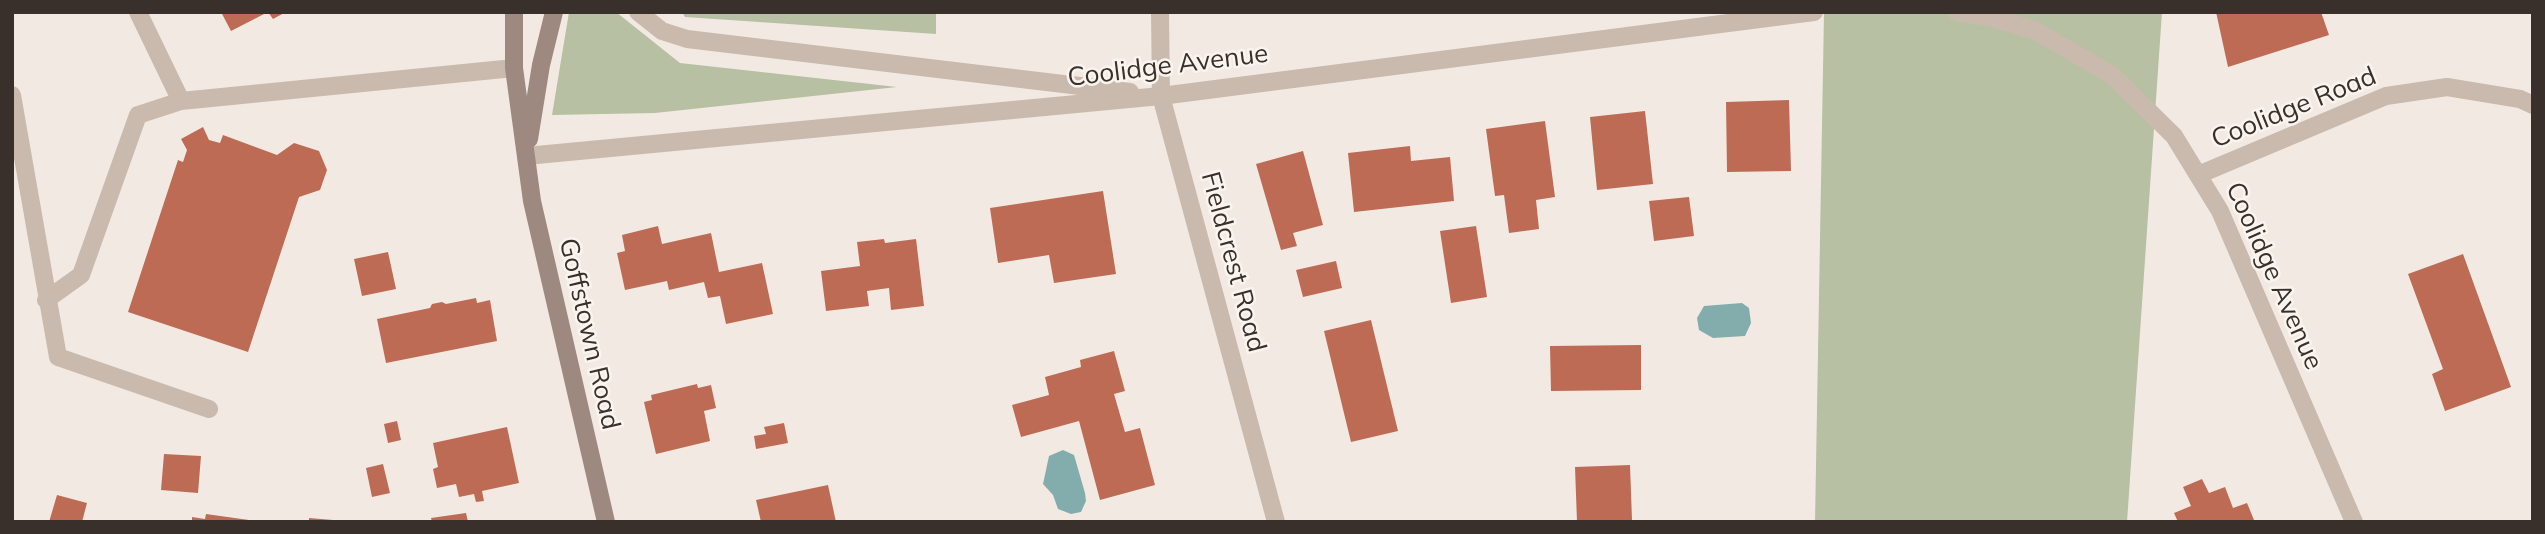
<!DOCTYPE html>
<html>
<head>
<meta charset="utf-8">
<style>
  body { margin:0 }
  #map { position:relative; width:2545px; height:534px; overflow:hidden; background:#f2eae2; font-family:Mulish,sans-serif }
  canvas { display:block }
  .frame { position:absolute; inset:0; border:14px solid #39302c; pointer-events:none }
</style>
</head>
<body>
<div id="map">
<canvas width="2545" height="534"></canvas>
<div class="frame"></div>
</div>
<script>
const context = document.querySelector('canvas').getContext('2d');
context.lineJoin = 'round';
function paint(path, color) {
  context.fillStyle = color;
  context.fill(path, 'evenodd');
}
function toPath(rows) {
  const path = new Path2D();
  for (const r of rows) {
    path.moveTo(r[0], r[1]);
    for (let i = 2; i < r.length; i += 2) path.lineTo(r[i], r[i + 1]);
  }
  return path;
}
function stroke(path, color, width, dash) {
  context.strokeStyle = color;
  context.lineWidth = width;
  context.lineCap = dash ? 'butt' : 'round';
  context.setLineDash(dash || []);
  context.stroke(path);
}
function drawText(font, color, halo, rows, align = 'center') {
  context.font = font + ' Mulish,sans-serif';
  context.lineWidth = 5;
  context.setLineDash([]);
  context.textBaseline = 'middle';
  context.strokeStyle = halo;
  context.fillStyle = color;
  for (const [text, x, y, turn = 0] of rows) {
    context.save();
    context.translate(x, y);
    context.rotate((+turn || 0) * Math.PI / 180);
    context.textAlign = isNaN(turn) ? turn : align;
    if (halo) context.strokeText(text, 0, 0);
    context.fillText(text, 0, 0);
    context.restore();
  }
}
const green = toPath([
  [569,12,616,12,680,63,897,87,655,113,552,115],
  [682,12,936,12,936,34,685,17],
  [1824,12,2162,12,2127,522,1815,522]
]);
const water = toPath([
  [1742,303,1749,308,1751,323,1745,336,1713,338,1699,330,1697,318,1704,306],
  [1063,450,1074,455,1085,493,1086,501,1081,512,1071,514,1058,509,1053,495,1043,484,1049,456]
]);
const building = toPath([
  [221,12,286,12,273,19,268,12,231,31],
  [2216,12,2321,12,2329,35,2228,67],
  [1789,100,1791,171,1727,172,1726,102],
  [1645,111,1653,184,1597,190,1590,117],
  [1545,121,1555,197,1536,200,1539,229,1509,233,1504,195,1495,196,1486,129],
  [203,127,209,140,220,143,223,135,277,155,294,143,319,151,327,170,320,190,299,197,248,352,128,312,178,160,183,162,187,150,181,139],
  [1410,146,1411,161,1450,157,1454,201,1354,212,1348,153],
  [1303,151,1323,225,1293,233,1297,246,1281,250,1256,164],
  [1103,191,1116,274,1054,283,1049,255,998,263,990,208],
  [1689,197,1694,236,1654,241,1649,201],
  [658,226,662,244,711,233,719,272,762,263,773,314,726,324,720,296,708,298,704,282,669,290,667,281,625,290,617,253,625,251,622,235],
  [1476,226,1487,297,1451,303,1440,231],
  [884,239,885,243,916,239,924,306,891,310,889,288,867,291,869,306,826,311,821,271,860,266,857,242],
  [388,252,396,289,362,296,354,259],
  [2463,254,2511,387,2445,411,2432,374,2443,369,2408,274],
  [1336,261,1342,288,1303,297,1296,270],
  [476,298,477,303,490,300,497,341,386,363,377,319,430,308,432,304,442,302,446,304],
  [1371,320,1398,431,1351,442,1324,331],
  [1641,345,1641,390,1551,391,1550,346],
  [1114,351,1125,391,1114,394,1125,432,1140,428,1155,485,1100,500,1079,421,1021,437,1012,405,1049,395,1045,377,1081,367,1080,360],
  [697,384,698,388,711,385,716,408,704,411,710,441,656,454,644,402,652,400,651,395],
  [397,421,401,440,388,443,384,424],
  [784,423,788,443,756,449,754,436,766,434,764,427],
  [507,427,519,483,482,491,484,501,476,502,474,494,459,497,456,484,437,488,433,469,438,467,433,443],
  [164,454,201,456,198,493,161,490],
  [383,464,390,493,372,497,366,468],
  [1630,465,1632,520,1577,522,1575,467],
  [2202,479,2209,493,2225,487,2233,508,2247,503,2254,520,2178,522,2174,513,2191,506,2183,487],
  [828,485,836,522,761,522,756,500],
  [57,495,87,503,82,522,49,522],
  [466,513,468,522,432,522,431,518],
  [206,514,249,520,249,522,192,522,192,517,205,519],
  [309,518,333,520,333,522,309,522]
]);
const service = toPath([
  [138,12,181,101],
  [12,95,58,357,209,409],
  [46,300,81,275,138,115,181,101,514,68]
]);
const minor = toPath([
  [1160,12,1161,96,1276,522],
  [2198,175,2386,96,2447,87,2520,99,2533,105]
]);
const tertiary = toPath([
  [638,12,662,31,687,39,1130,92],
  [1957,12,1989,17,2034,30,2112,75,2174,136,2220,211,2354,522],
  [526,156,1161,96,1814,12]
]);
const secondary = toPath([
  [514,12,514,68,532,201,606,522],
  [529,139,541,65,554,12]
]);
const streetNames = [
  ["Coolidge Avenue",1168,66,-7],
  ["Coolidge Road",2294,108,-22],
  ["Fieldcrest Road",1233,262,75],
  ["Coolidge Avenue",2274,276,66],
  ["Goffstown Road",589,334,77]
];
paint(green, '#b7c0a2');
paint(water, '#83adad');
paint(building, '#bd6b55');
stroke(service, '#cabaae', 18);
stroke(minor, '#cabaae', 18);
stroke(tertiary, '#cabaae', 18);
stroke(secondary, '#9d897f', 18);
drawText('26px', '#39302c', '#faf4ee', streetNames);
</script>
</body>
</html>
